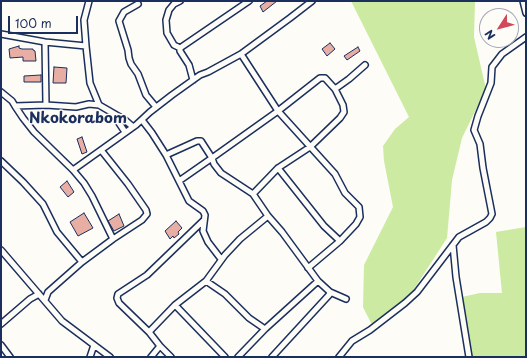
<!DOCTYPE html>
<html>
<head>
<meta charset="utf-8">
<style>
  body { margin:0 }
  #map { position:relative; width:527px; height:358px; overflow:hidden; background:#fdfcf7; font-family:"Playpen Sans",sans-serif }
  canvas { display:block }
  .frame { position:absolute; inset:0; border:2px solid #1b2f5e; pointer-events:none }
  .north { position:absolute; left:479px; top:8px; width:40px; height:40px; box-sizing:border-box; background:#fdfcf7; border:1px solid #a3aaba; border-radius:50%; rotate:234deg; font-size:11px; font-weight:700; line-height:16px; text-align:center; color:#1b2f5e }
  .north::after { content:''; display:block; margin:auto; width:14px; height:18px; background:#d1495b; clip-path:polygon(50% 0,100% 100%,50% 72%,0 100%) }
  .scale { position:absolute; left:8px; top:16px; width:70px; height:18px; box-sizing:border-box; border:2px solid #1b2f5e; border-top:0; padding-left:5px; font-size:12px; line-height:14px; white-space:nowrap; color:#1b2f5e; -webkit-text-stroke:3px #fdfcf7; paint-order:stroke }
</style>
</head>
<body>
<div id="map">
<canvas width="527" height="358"></canvas>
<div class="frame"></div>
<div class="north">N</div>
<div class="scale">100 m</div>
</div>
<script>
const context = document.querySelector('canvas').getContext('2d');
context.lineJoin = 'round';
function paint(path, color) {
  context.fillStyle = color;
  context.fill(path, 'evenodd');
}
function toPath(rows) {
  const path = new Path2D();
  for (const r of rows) {
    path.moveTo(r[0], r[1]);
    for (let i = 2; i < r.length; i += 2) path.lineTo(r[i], r[i + 1]);
  }
  return path;
}
function stroke(path, color, width, dash) {
  context.strokeStyle = color;
  context.lineWidth = width;
  context.lineCap = dash ? 'butt' : 'round';
  context.setLineDash(dash || []);
  context.stroke(path);
}
function drawText(font, color, halo, rows, align = 'center') {
  context.font = font + ' "Playpen Sans",sans-serif';
  context.lineWidth = 3;
  context.setLineDash([]);
  context.textBaseline = 'middle';
  context.strokeStyle = halo;
  context.fillStyle = color;
  for (const [text, x, y, turn = 0] of rows) {
    context.save();
    context.translate(x, y);
    context.rotate((+turn || 0) * Math.PI / 180);
    context.textAlign = isNaN(turn) ? turn : align;
    if (halo) context.strokeText(text, 0, 0);
    context.fillText(text, 0, 0);
    context.restore();
  }
}
const green = toPath([
  [351,1,475,1,474,37,486,89,462,138,452,180,447,238,407,300,375,326,371,323,363,307,364,265,393,207,384,161,383,146,395,129,409,117],
  [526,227,526,357,472,357,462,297,480,293,502,293,496,232]
]);
const building = toPath([
  [267,1,277,1,263,12,260,6,267,1],
  [330,43,335,49,327,56,322,49,330,43],
  [19,46,19,48,22,49,33,49,33,50,35,51,36,61,23,61,23,57,10,58,9,49,19,46],
  [358,47,360,51,347,60,344,56,358,47],
  [54,67,67,68,66,83,53,83,54,67],
  [41,75,41,82,24,82,24,76,41,75],
  [82,137,87,152,82,154,77,139,82,137],
  [67,181,74,192,68,197,60,187,67,181],
  [84,213,93,228,78,236,70,222,84,213],
  [119,214,124,226,114,231,108,221,119,214],
  [176,221,182,228,178,232,179,234,174,238,173,236,170,239,165,231,176,221]
]);
const minor = toPath([
  [89,1,84,20,86,46,90,83,99,105],
  [523,1,526,13],
  [138,4,124,12,119,21,128,50,129,58,131,64,138,74,146,95,156,107],
  [1,34,45,42,86,46],
  [45,42,46,105],
  [180,48,174,45,167,33,166,20,169,10,174,4,180,1],
  [241,54,278,111,335,174,345,193,359,207,360,217,356,224,340,241,308,268],
  [193,80,189,65,180,51,180,48,249,1],
  [335,89,349,79,365,65],
  [1,92,12,101,15,106,46,105,76,107,89,104,99,105,125,120,133,127],
  [15,106,23,118,34,132,73,170,84,183,92,196,113,239],
  [113,114,125,132],
  [142,120,152,133,166,155,189,201,203,211,205,215,203,231,208,242,221,259],
  [166,155,197,141,201,141,212,158,214,164,221,173,253,194,278,168,310,147,340,118,344,112,343,105,335,89,325,78,320,78,278,111,212,158,179,181],
  [1,161,23,182,43,204,57,232,82,262],
  [278,168,324,226,340,241],
  [73,170,136,125,150,112,172,95,200,75,208,72,241,54,290,18,312,1],
  [253,194,268,216,282,232,318,281],
  [453,245,456,277,469,357],
  [1,250,62,321,110,357],
  [206,281,225,294,249,318,265,329],
  [330,292,346,299],
  [45,300,48,292,82,262,113,239,142,220,147,214,146,210,128,184,101,150],
  [175,305,225,357],
  [1,324,30,299,39,294],
  [149,332,119,303,117,298,118,294,147,275,203,221],
  [1,345,10,357],
  [160,346,171,357],
  [90,357,94,345],
  [151,357,160,346,149,332,175,305,206,281,225,255,240,239,268,216],
  [238,357,265,329,318,281,330,292,329,295,272,357],
  [339,357,352,341,370,330,405,303,417,292,459,237,486,222,490,218,492,214,483,168,480,144,474,130,478,116,491,83,492,67,502,54,526,37]
]);
const quarterNames = [
  ["Nkokorabom",78,119]
];
paint(green, '#cceaa2');
paint(building, '#e8aea4');
stroke(building, '#1b2f5e', 1);
stroke(minor, '#1b2f5e', 8);
stroke(minor, '#fdfcf7', 5);
drawText('bold 15px', '#1b2f5e', '#fdfcf7', quarterNames);
</script>
</body>
</html>
